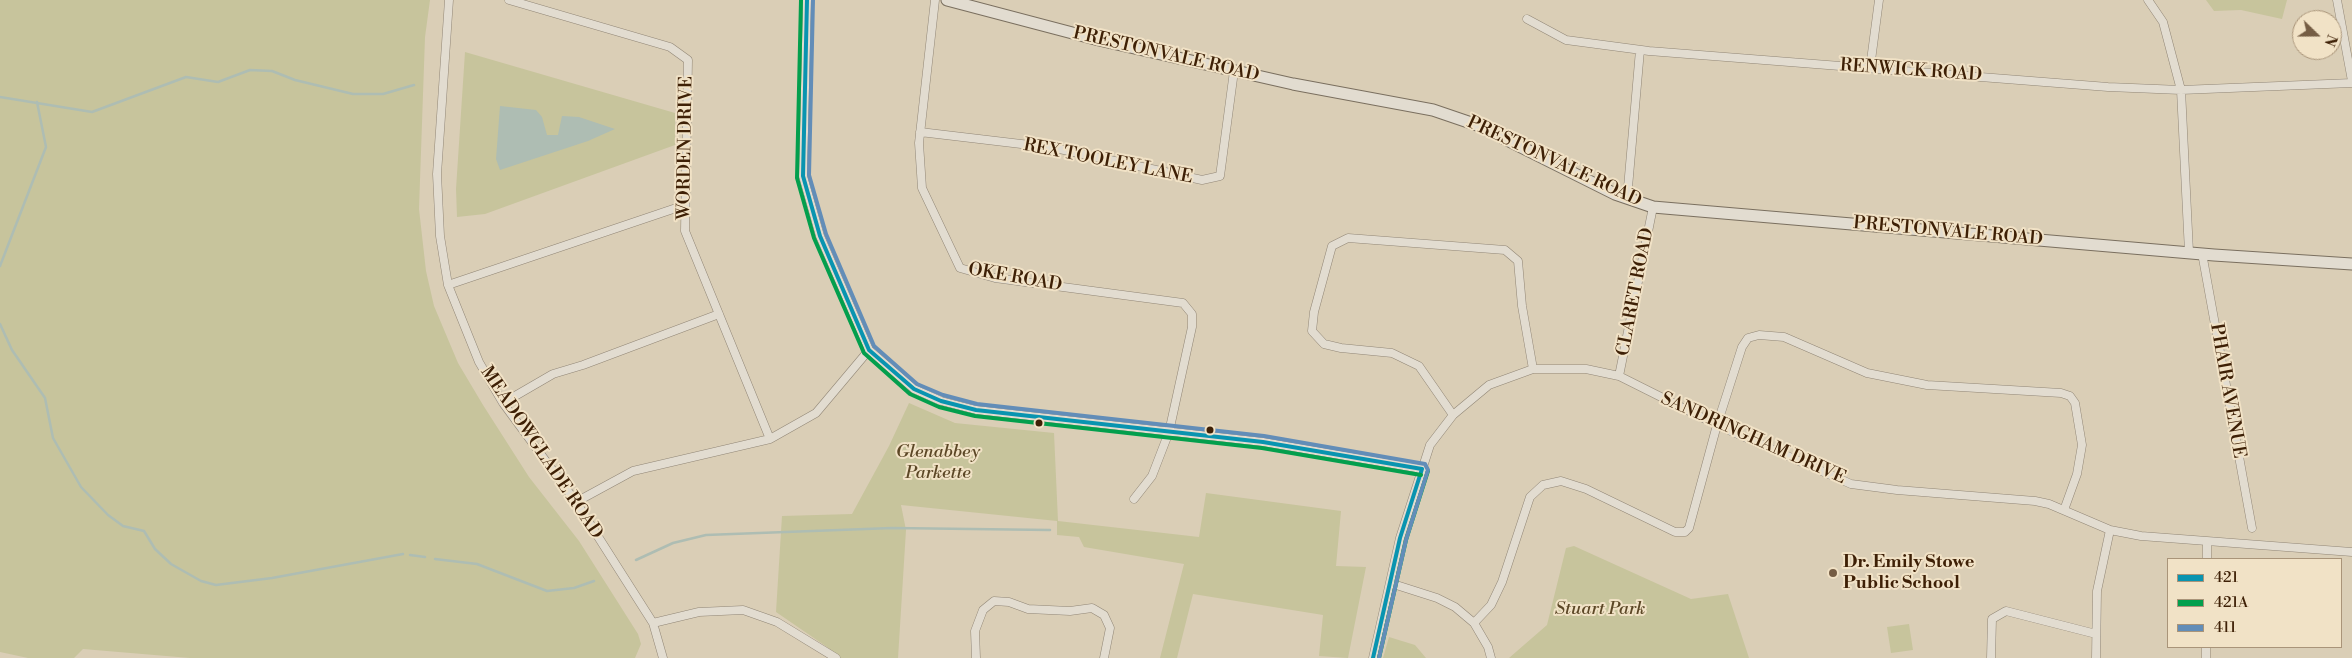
<!DOCTYPE html>
<html>
<head>
<meta charset="utf-8">
<style>
  body { margin:0 }
  #map { position:relative; width:2352px; height:658px; overflow:hidden; background:#daceb6; font-family:"Libre Bodoni",serif }
  canvas { display:block }
  .legend { position:absolute; left:2167px; top:558px; width:175px; height:90px; box-sizing:border-box; background:#f1e2c6; border:1px solid #a99479; margin:0; padding:6px 9px; list-style:none; font-size:15px; color:#3e2006 }
  .legend li { display:flex; align-items:center; gap:10px; height:25px }
  .legend b { width:25px; border:1px solid #a99479 }
  .north { position:absolute; left:2292px; top:10px; width:50px; height:50px; box-sizing:border-box; background:#f1e2c6; border:1px solid #a99479; border-radius:50%; rotate:112deg; font-size:14px; font-weight:700; line-height:20px; text-align:center; color:#3e2006 }
  .north::after { content:''; display:block; margin:auto; width:18px; height:22px; background:#755d44; clip-path:polygon(50% 0,100% 100%,50% 72%,0 100%) }
</style>
</head>
<body>
<div id="map">
<canvas width="2352" height="658"></canvas>
<ul class="legend">
<li><b style="height:6px;background:#0994b0"></b>421</li>
<li><b style="height:6px;background:#039f4d"></b>421A</li>
<li><b style="height:6px;background:#628db8"></b>411</li>
</ul>
<div class="north">N</div>
</div>
<script>
const context = document.querySelector('canvas').getContext('2d');
context.lineJoin = 'round';
function paint(path, color) {
  context.fillStyle = color;
  context.fill(path, 'evenodd');
}
function toPath(rows) {
  const path = new Path2D();
  for (const r of rows) {
    path.moveTo(r[0], r[1]);
    for (let i = 2; i < r.length; i += 2) path.lineTo(r[i], r[i + 1]);
  }
  return path;
}
function stroke(path, color, width, dash) {
  context.strokeStyle = color;
  context.lineWidth = width;
  context.lineCap = dash ? 'butt' : 'round';
  context.setLineDash(dash || []);
  context.stroke(path);
}
function drawText(font, color, halo, rows, align = 'center') {
  context.font = font + ' "Libre Bodoni",serif';
  context.lineWidth = 4;
  context.setLineDash([]);
  context.textBaseline = 'middle';
  context.strokeStyle = halo;
  context.fillStyle = color;
  for (const [text, x, y, turn = 0] of rows) {
    context.save();
    context.translate(x, y);
    context.rotate((+turn || 0) * Math.PI / 180);
    context.textAlign = isNaN(turn) ? turn : align;
    if (halo) context.strokeText(text, 0, 0);
    context.fillText(text, 0, 0);
    context.restore();
  }
}
const green = toPath([
  [0,0,430,0,425,37,419,209,426,271,434,306,458,363,483,405,529,477,579,541,638,634,641,644,635,658,190,658,83,649,74,658,28,658,0,652],
  [2206,0,2287,0,2282,19,2241,10,2214,11],
  [465,52,675,113,675,145,485,214,457,217,456,189],
  [909,403,955,423,1054,433,1058,521,1199,537,1206,493,1341,511,1336,566,1366,567,1348,658,1319,656,1323,615,1193,594,1177,658,1160,658,1184,564,1084,547,1079,537,1057,535,1057,521,901,505,906,530,898,658,838,658,827,647,776,612,782,516,852,514,889,446],
  [1574,546,1691,599,1728,594,1749,658,1509,658,1547,625,1566,548],
  [1909,624,1913,650,1891,653,1887,627],
  [1389,637,1415,645,1426,658,1383,658]
]);
const water = toPath([
  [500,106,536,110,542,117,547,135,558,135,562,116,579,117,615,129,588,141,500,170,496,159]
]);
const stream = toPath([
  [0,97,92,112,186,77,218,82,250,70,272,71,295,80,353,94,383,94,414,85],
  [0,266,46,147,37,102],
  [0,324,12,350,45,398,53,438,81,487,108,515,123,526,144,531,155,549,171,564,201,581,216,585,272,578,403,554],
  [410,555,425,557],
  [435,559,477,564,547,591,574,588,594,581],
  [636,560,673,543,706,535,892,528,1050,530]
]);
const street = toPath([
  [449,0,437,174,440,236,448,285,479,362,503,403,576,502,653,623,663,658],
  [509,0,670,47,688,60,685,231,770,439],
  [807,0,803,176,820,236,869,350,914,389,941,401,976,410,1263,442,1422,469],
  [935,0,919,143,922,188,960,268,995,278,1183,303,1192,314,1192,327,1169,432,1152,476,1134,499],
  [2148,0,2163,22,2181,90,2189,252],
  [2337,0,2352,81],
  [1527,19,1566,40,1649,51,2108,87,2181,90,2352,83],
  [1870,68,1879,0],
  [920,132,1055,148,1202,180,1220,176,1234,71],
  [1627,199,1640,50],
  [2202,253,2252,528],
  [448,285,685,205],
  [1619,376,1653,207],
  [503,403,553,374,583,365,719,314],
  [1453,415,1419,366,1392,353,1341,348,1324,344,1312,331,1314,312,1332,246,1348,238,1505,250,1518,261,1522,306,1533,369],
  [576,502,633,471,770,439,816,413,869,350],
  [2207,559,2207,542],
  [1390,583,1437,598,1455,607,1474,623,1488,647,1491,658],
  [653,623,699,612,743,610,777,622,836,658],
  [1474,623,1491,605,1502,582,1530,497,1543,485,1561,481,1586,489,1675,532,1685,532,1689,528,1717,425,1742,347,1748,338,1759,335,1784,337,1867,373,1927,385,2061,393,2070,396,2075,403,2082,445,2077,474,2064,510],
  [976,658,975,631,983,610,994,601,1009,602,1028,609,1070,611,1092,608,1104,615,1110,628,1104,658],
  [1373,658,1400,538,1430,445,1453,415,1489,385,1533,369,1586,369,1619,376,1717,425,1851,484,1897,490,2035,501,2049,504,2110,530,2141,536,2352,552],
  [1991,658,1992,619,2006,611,2096,634],
  [2096,658,2097,591,2110,530],
  [2206,658,2206,647]
]);
const secondary = toPath([
  [947,0,1099,40,1293,84,1433,110,1477,125,1615,194,1653,207,2214,255,2352,264]
]);
const bus1 = toPath([
  [807,0,803,176,820,236,869,350,914,389,941,401,976,410,1263,442,1422,469],
  [1373,658,1400,538,1422,469]
]);
const bus2 = toPath([
  [801,0,797,178,814,238,864,353,910,394,939,407,975,416,1262,448,1421,475],
  [1379,658,1406,540,1428,471]
]);
const bus3 = toPath([
  [813,0,809,175,826,234,874,346,917,384,943,395,977,404,1264,436,1425,464,1428,470,1406,540,1379,658]
]);
const markers = [
  [1039,423,4.5,"#3e2006"],
  [1210,430,4.5,"#3e2006"],
  [1833,573,5,"#755d44"]
];
const streetNames = [
  ["PRESTONVALE ROAD",1166,55,13],
  ["RENWICK ROAD",1911,71,4],
  ["WORDEN DRIVE",686,148,-89],
  ["REX TOOLEY LANE",1108,162,11],
  ["PRESTONVALE ROAD",1554,162,25],
  ["PRESTONVALE ROAD",1948,232,5],
  ["OKE ROAD",1015,278,10],
  ["CLARET ROAD",1636,292,-79],
  ["PHAIR AVENUE",2227,391,80],
  ["SANDRINGHAM DRIVE",1753,439,24],
  ["MEADOWGLADE ROAD",541,453,56]
];
const parkNames = [
  ["Glenabbey",938,453],
  ["Parkette",938,474],
  ["Stuart Park",1600,610]
];
const poiNames = [
  ["Dr. Emily Stowe",1843,563],
  ["Public School",1843,584]
];
paint(green, '#c7c49c');
paint(water, '#aebdb3');
stroke(stream, '#aebdb3', 2.5);
stroke(street, '#918676', 9);
stroke(secondary, '#7a6f5f', 13);
stroke(street, '#e2dcd0', 8);
stroke(secondary, '#e2dcd0', 11);
stroke(bus1, '#0994b0', 4);
stroke(bus2, '#039f4d', 4);
stroke(bus3, '#628db8', 4);
for (const [x, y, r, color] of markers) {
  const dot = new Path2D();
  dot.arc(x, y, r, 0, 2 * Math.PI);
  context.fillStyle = color;
  context.fill(dot);
  stroke(dot, '#f1e2c6', 2);
}
drawText('18px', '#3e2006', '#f1e2c6', streetNames);
drawText('italic 18px', '#5c4726', '#f1e2c6', parkNames);
drawText('bold 18px', '#3e2006', '#f1e2c6', poiNames, 'left');
</script>
</body>
</html>
